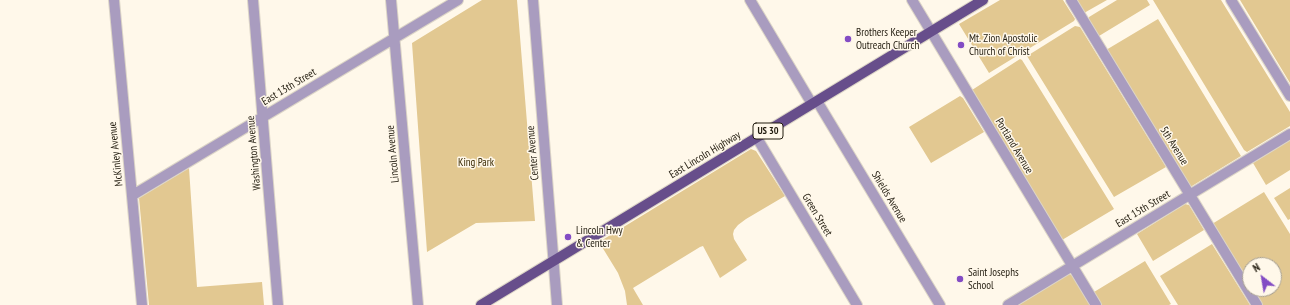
<!DOCTYPE html>
<html>
<head>
<meta charset="utf-8">
<style>
  body { margin:0 }
  #map { position:relative; width:1290px; height:305px; overflow:hidden; background:#fff8ea; font-family:"PT Sans Narrow",sans-serif }
  canvas { display:block }
  .north { position:absolute; left:1242px; top:257px; width:40px; height:40px; box-sizing:border-box; background:#fff8ea; border:1px solid #a7a092; border-radius:50%; rotate:329deg; font-size:11px; font-weight:700; line-height:16px; text-align:center; color:#221c0f }
  .north::after { content:''; display:block; margin:auto; width:14px; height:18px; background:#834cc4; clip-path:polygon(50% 0,100% 100%,50% 72%,0 100%) }
</style>
</head>
<body>
<div id="map">
<canvas width="1290" height="305"></canvas>
<div class="north">N</div>
</div>
<script>
const context = document.querySelector('canvas').getContext('2d');
context.lineJoin = 'round';
function paint(path, color) {
  context.fillStyle = color;
  context.fill(path, 'evenodd');
}
function toPath(rows) {
  const path = new Path2D();
  for (const r of rows) {
    path.moveTo(r[0], r[1]);
    for (let i = 2; i < r.length; i += 2) path.lineTo(r[i], r[i + 1]);
  }
  return path;
}
function stroke(path, color, width, dash) {
  context.strokeStyle = color;
  context.lineWidth = width;
  context.lineCap = dash ? 'butt' : 'round';
  context.setLineDash(dash || []);
  context.stroke(path);
}
function drawText(font, color, halo, rows, align = 'center') {
  context.font = font + ' "PT Sans Narrow",sans-serif';
  context.lineWidth = 3;
  context.setLineDash([]);
  context.textBaseline = 'middle';
  context.strokeStyle = halo;
  context.fillStyle = color;
  for (const [text, x, y, turn = 0] of rows) {
    context.save();
    context.translate(x, y);
    context.rotate((+turn || 0) * Math.PI / 180);
    context.textAlign = isNaN(turn) ? turn : align;
    if (halo) context.strokeText(text, 0, 0);
    context.fillText(text, 0, 0);
    context.restore();
  }
}
const green = toPath([
  [482,0,517,0,535,221,476,223,427,252,412,43],
  [1000,0,1063,0,1075,19,1074,21,989,73,959,24],
  [1076,0,1107,0,1084,13],
  [1117,0,1147,0,1150,5,1099,36,1089,21,1089,17],
  [1153,0,1221,0,1290,112,1290,126,1247,152,1244,150],
  [1240,0,1290,0,1290,83],
  [1158,19,1241,156,1192,186,1189,186,1106,50],
  [1075,26,1080,27,1166,167,1114,197,1027,56],
  [1020,59,1022,60,1114,209,1062,240,972,90],
  [960,96,963,98,984,132,931,163,909,127],
  [1290,140,1290,170,1266,185,1253,163],
  [751,149,756,151,785,196,746,219,738,225,734,230,733,234,734,239,747,260,720,278,703,246,700,247,633,288,643,305,627,305,625,291,618,273,599,242],
  [189,168,197,287,262,282,264,305,149,305,139,198],
  [1290,188,1290,219,1288,220,1274,198],
  [1264,192,1290,234,1290,305,1262,305,1252,289,1274,289,1274,265,1250,265,1250,285,1212,224],
  [1185,204,1189,205,1204,230,1153,261,1137,234],
  [1212,244,1250,305,1178,305,1160,276],
  [1145,261,1171,304,1169,305,1102,305,1094,292],
  [1069,274,1072,275,1090,305,1019,305]
]);
const minor = toPath([
  [114,0,142,305],
  [253,0,278,305],
  [391,0,418,305],
  [533,0,557,305],
  [750,0,812,104],
  [912,0,1096,305],
  [1071,0,1257,305],
  [1231,0,1290,96],
  [817,101,940,305],
  [757,138,857,305],
  [133,195,458,0],
  [1008,305,1290,134]
]);
const major = toPath([
  [481,305,983,0]
]);
const markers = [
  [848,39,4,"#834cc4"],
  [961,45,4,"#834cc4"],
  [568,237,4,"#834cc4"],
  [960,279,4,"#834cc4"]
];
const shields = [
  [768,131,30]
];
const shieldNames = [
  ["US 30",768,131]
];
const poiNames = [
  ["Brothers Keeper",856,33],
  ["Outreach Church",856,46],
  ["Mt. Zion Apostolic",969,39],
  ["Church of Christ",969,52],
  ["Lincoln Hwy",576,231],
  ["& Center",576,244],
  ["Saint Josephs",968,273],
  ["School",968,286]
];
const streetNames = [
  ["East 13th Street",289,87,-31],
  ["Portland Avenue",1014,146,59],
  ["5th Avenue",1174,146,58],
  ["Washington Avenue",254,153,-95],
  ["Center Avenue",533,153,-95],
  ["McKinley Avenue",116,154,-96],
  ["Lincoln Avenue",393,154,-95],
  ["East Lincoln Highway",705,155,-31],
  ["Shields Avenue",889,197,59],
  ["East 15th Street",1143,209,-31],
  ["Green Street",817,215,59]
];
const parkNames = [
  ["King Park",476,163]
];
paint(green, '#e2c891');
stroke(minor, '#dcd5c7', 12);
stroke(major, '#dcd5c7', 12);
stroke(minor, '#a99cbf', 10);
stroke(major, '#674e8b', 10);
for (const [x, y, r, color] of markers) {
  const dot = new Path2D();
  dot.arc(x, y, r, 0, 2 * Math.PI);
  context.fillStyle = color;
  context.fill(dot);
  stroke(dot, '#fff8ea', 1.5);
}
for (const [x, y, w] of shields) {
  const box = new Path2D();
  box.roundRect(x - w / 2, y - 8, w, 16, 3);
  context.fillStyle = '#fff8ea';
  context.fill(box);
  stroke(box, '#221c0f', 1);
}
drawText('bold 10px', '#221c0f', null, shieldNames);
drawText('11px', '#221c0f', '#fff8ea', poiNames, 'left');
drawText('11px', '#221c0f', '#fff8ea', streetNames);
drawText('11px', '#3a2a03', '#fff8ea', parkNames);
</script>
</body>
</html>
